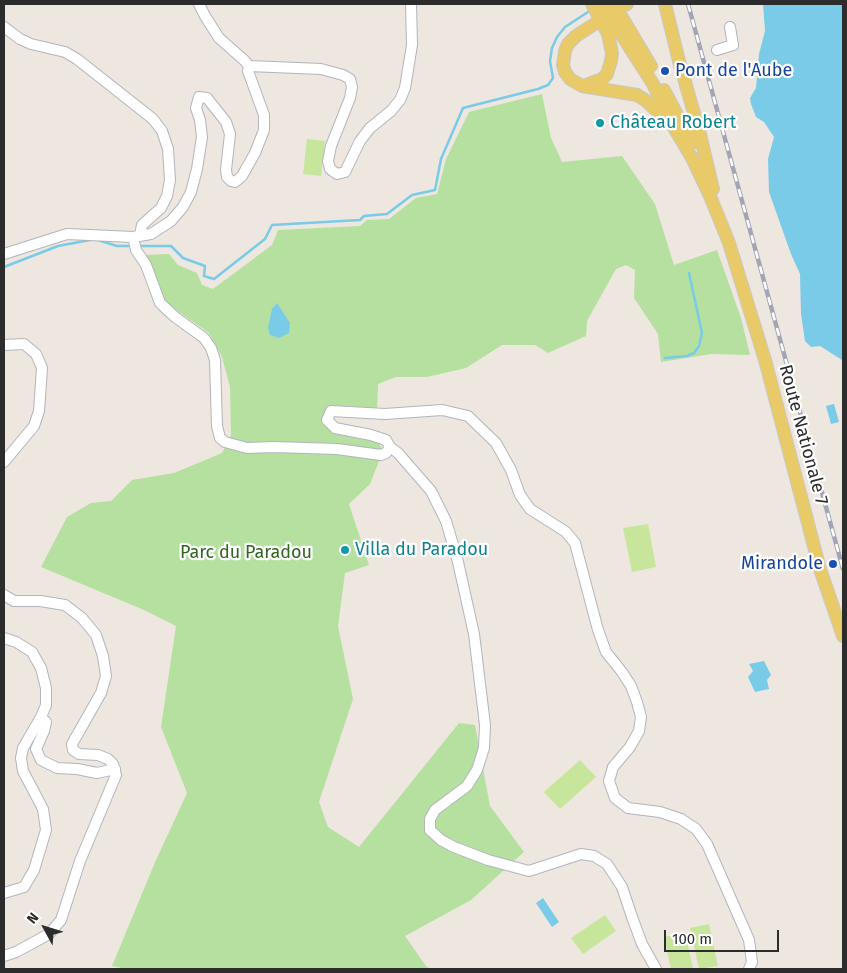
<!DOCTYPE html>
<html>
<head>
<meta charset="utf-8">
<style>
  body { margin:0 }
  #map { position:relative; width:847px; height:973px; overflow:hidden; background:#ede7df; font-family:"Fira Sans",sans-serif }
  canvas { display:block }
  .frame { position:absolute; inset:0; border:5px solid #2c2c2c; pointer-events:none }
  .north { position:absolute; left:20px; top:903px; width:50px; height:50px; -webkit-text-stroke:4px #fff; paint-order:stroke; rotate:309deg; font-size:14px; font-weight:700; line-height:20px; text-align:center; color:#2c2c2c }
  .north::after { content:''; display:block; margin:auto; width:18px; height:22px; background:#2c2c2c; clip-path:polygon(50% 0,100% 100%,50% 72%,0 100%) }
  .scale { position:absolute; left:664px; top:930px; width:115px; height:22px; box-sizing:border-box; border:2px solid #2c2c2c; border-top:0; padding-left:6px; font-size:15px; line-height:18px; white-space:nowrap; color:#2c2c2c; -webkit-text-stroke:4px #fff; paint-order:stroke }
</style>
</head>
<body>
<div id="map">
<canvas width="847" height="973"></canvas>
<div class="frame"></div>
<div class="north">N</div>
<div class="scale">100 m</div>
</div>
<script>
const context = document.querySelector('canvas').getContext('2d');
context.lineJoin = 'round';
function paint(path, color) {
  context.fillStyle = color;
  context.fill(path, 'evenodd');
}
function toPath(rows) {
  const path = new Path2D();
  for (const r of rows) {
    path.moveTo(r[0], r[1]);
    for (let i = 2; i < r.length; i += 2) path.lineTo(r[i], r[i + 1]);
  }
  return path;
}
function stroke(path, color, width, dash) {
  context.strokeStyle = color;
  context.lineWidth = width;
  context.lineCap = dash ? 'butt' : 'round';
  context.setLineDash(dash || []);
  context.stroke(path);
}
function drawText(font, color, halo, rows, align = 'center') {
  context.font = font + ' "Fira Sans",sans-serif';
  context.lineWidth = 4.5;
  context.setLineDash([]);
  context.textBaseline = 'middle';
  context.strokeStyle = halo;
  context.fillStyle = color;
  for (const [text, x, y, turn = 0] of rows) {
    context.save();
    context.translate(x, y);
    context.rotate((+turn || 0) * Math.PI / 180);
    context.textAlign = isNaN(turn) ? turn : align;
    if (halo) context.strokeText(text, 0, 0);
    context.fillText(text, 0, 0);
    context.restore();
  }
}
const green = toPath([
  [542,94,551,138,562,162,622,156,655,204,674,265,717,250,741,318,750,355,711,354,661,362,658,334,634,298,635,270,626,265,616,269,587,321,586,336,548,353,535,345,502,345,466,368,427,377,396,377,378,384,377,411,327,408,321,421,331,432,379,443,383,451,370,484,349,504,369,565,345,573,338,626,353,699,319,802,328,827,359,847,459,723,475,725,490,806,524,852,471,900,405,936,426,966,431,969,127,969,112,966,156,860,187,793,161,727,176,626,144,610,41,567,67,517,91,503,111,501,132,480,174,473,222,453,231,435,230,387,222,357,209,333,166,303,144,255,169,254,178,265,197,273,202,285,213,289,272,245,278,230,360,226,367,220,389,219,416,198,437,194,446,159,469,112]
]);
const pitch = toPath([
  [307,139,325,141,321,176,303,174],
  [648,524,656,567,632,572,623,528],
  [580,760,596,777,560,809,544,792],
  [605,915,616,931,583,954,571,938],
  [709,924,718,966,699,969,690,928],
  [685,932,693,969,671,969,664,937]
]);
const water = toPath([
  [763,4,843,4,843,363,842,360,820,346,811,347,805,341,801,314,800,274,791,254,769,192,768,159,774,137,764,122,756,117,751,104,750,98,756,88,759,54,765,31],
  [277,303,290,323,289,333,279,338,270,335,268,327,272,309],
  [834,404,839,422,831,424,826,406],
  [764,661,771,675,767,680,769,689,755,692,748,677,753,671,749,664],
  [543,898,559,922,552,927,536,903]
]);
const stream = toPath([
  [98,240,117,246,128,246],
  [141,246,171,246,183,258,205,266,204,276,214,279,265,239,272,225,360,220,364,216,387,214,412,195,435,190,441,159,463,108,538,89,548,85,553,78,550,61,552,48,557,37,565,27,588,12],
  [4,267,58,246,90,240],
  [665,358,687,356,694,353,699,346,702,333,689,273]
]);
const minor = toPath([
  [199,4,205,16,219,38,245,61,249,66],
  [4,27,20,39,31,44,65,52,77,59,153,119,162,131,168,149,170,180,167,196,161,208,142,225,140,235],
  [717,50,733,45,730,27],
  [249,66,321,69,343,75,350,79,352,87,350,98,331,146,328,161,330,169,337,174,345,172,360,141,370,128,391,111,400,100,405,88,412,45,411,4],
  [133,237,136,250,146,265,160,303,175,317,204,338,211,348,215,360,217,426,220,438,225,442,247,448,273,447,337,449,381,455,386,453,390,447,386,440,371,435,335,428,327,420,331,411,385,414,442,410,468,416,496,443,511,470,520,495,530,509,566,532,575,543,598,630,606,652,622,672,631,686,637,702,641,717,639,731,630,747,613,767,609,781,615,798,628,808,660,812,681,819,696,829,707,844,749,940,752,962,749,969],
  [4,254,67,234,133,237,151,234,171,221,183,207,191,192,197,169,202,137,200,120,196,108,199,97,207,98,226,122,230,134,226,170,227,177,231,181,235,182,242,176,255,153,264,130,264,115,248,71,249,66],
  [4,345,24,344,36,354,42,368,39,411,34,426,4,462],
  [390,447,398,453,431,491,446,521,458,562,474,634,485,725,484,748,477,770,467,786,435,810,430,819,430,830,441,840,454,847,488,860,529,871,581,854,594,856,607,864,622,887,632,917,642,944,656,969],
  [4,595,14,601,40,601,65,605,82,618,96,635,103,656,106,676,101,693,72,744,73,750,79,754,98,755,108,759,113,764,116,775,80,861,61,920,49,934,16,952,4,956],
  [4,638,16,642,32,652,41,668,46,688,46,705,41,717,23,748,21,758,23,771,43,809,46,830,34,870,24,887,4,893],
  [41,717,46,722,44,731,36,749,41,760,57,768,77,769,97,773,115,769]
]);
const major = toPath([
  [602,4,653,84,673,126,692,158,710,196,729,243,765,360,820,569,843,636],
  [614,4,651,66],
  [665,4,679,61,700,134,713,189],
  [625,5,627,4],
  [596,23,576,36,568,44,565,51,563,65,565,72,570,79,582,86,637,95,645,100,666,119],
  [586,85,602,79,607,74,611,61,612,53,608,34,592,4],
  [664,90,692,143]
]);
const rail = toPath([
  [688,4,843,569]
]);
const markers = [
  [665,71,5,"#1a4fb4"],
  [600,123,5,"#0f9aa8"],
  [345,550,5,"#0f9aa8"],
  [833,564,5,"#1a4fb4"]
];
const transitNames = [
  ["Pont de l'Aube",675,71],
  ["Mirandole",823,564,"right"]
];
const cultureNames = [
  ["Château Robert",610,123],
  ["Villa du Paradou",355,550]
];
const streetNames = [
  ["Route Nationale 7",803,435,75]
];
const parkNames = [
  ["Parc du Paradou",246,553]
];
paint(green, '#b6e09f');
paint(pitch, '#c7e69b');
paint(water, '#79cbe8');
stroke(stream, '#79cbe8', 2.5);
stroke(minor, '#b2b5be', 12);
stroke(major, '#c8c8c8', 14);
stroke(minor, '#fff', 10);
stroke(major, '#e9ca68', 12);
stroke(rail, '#a2a5b5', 4.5);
stroke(rail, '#fff', 2.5, [8]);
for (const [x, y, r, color] of markers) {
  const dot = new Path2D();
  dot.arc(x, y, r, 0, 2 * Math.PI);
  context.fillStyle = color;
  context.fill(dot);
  stroke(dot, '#fff', 2);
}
drawText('18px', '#164399', '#fff', transitNames, 'left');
drawText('18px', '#0d838f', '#fff', cultureNames, 'left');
drawText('18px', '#2c2c2c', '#fff', streetNames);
drawText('18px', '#2e661f', '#fff', parkNames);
</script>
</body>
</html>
